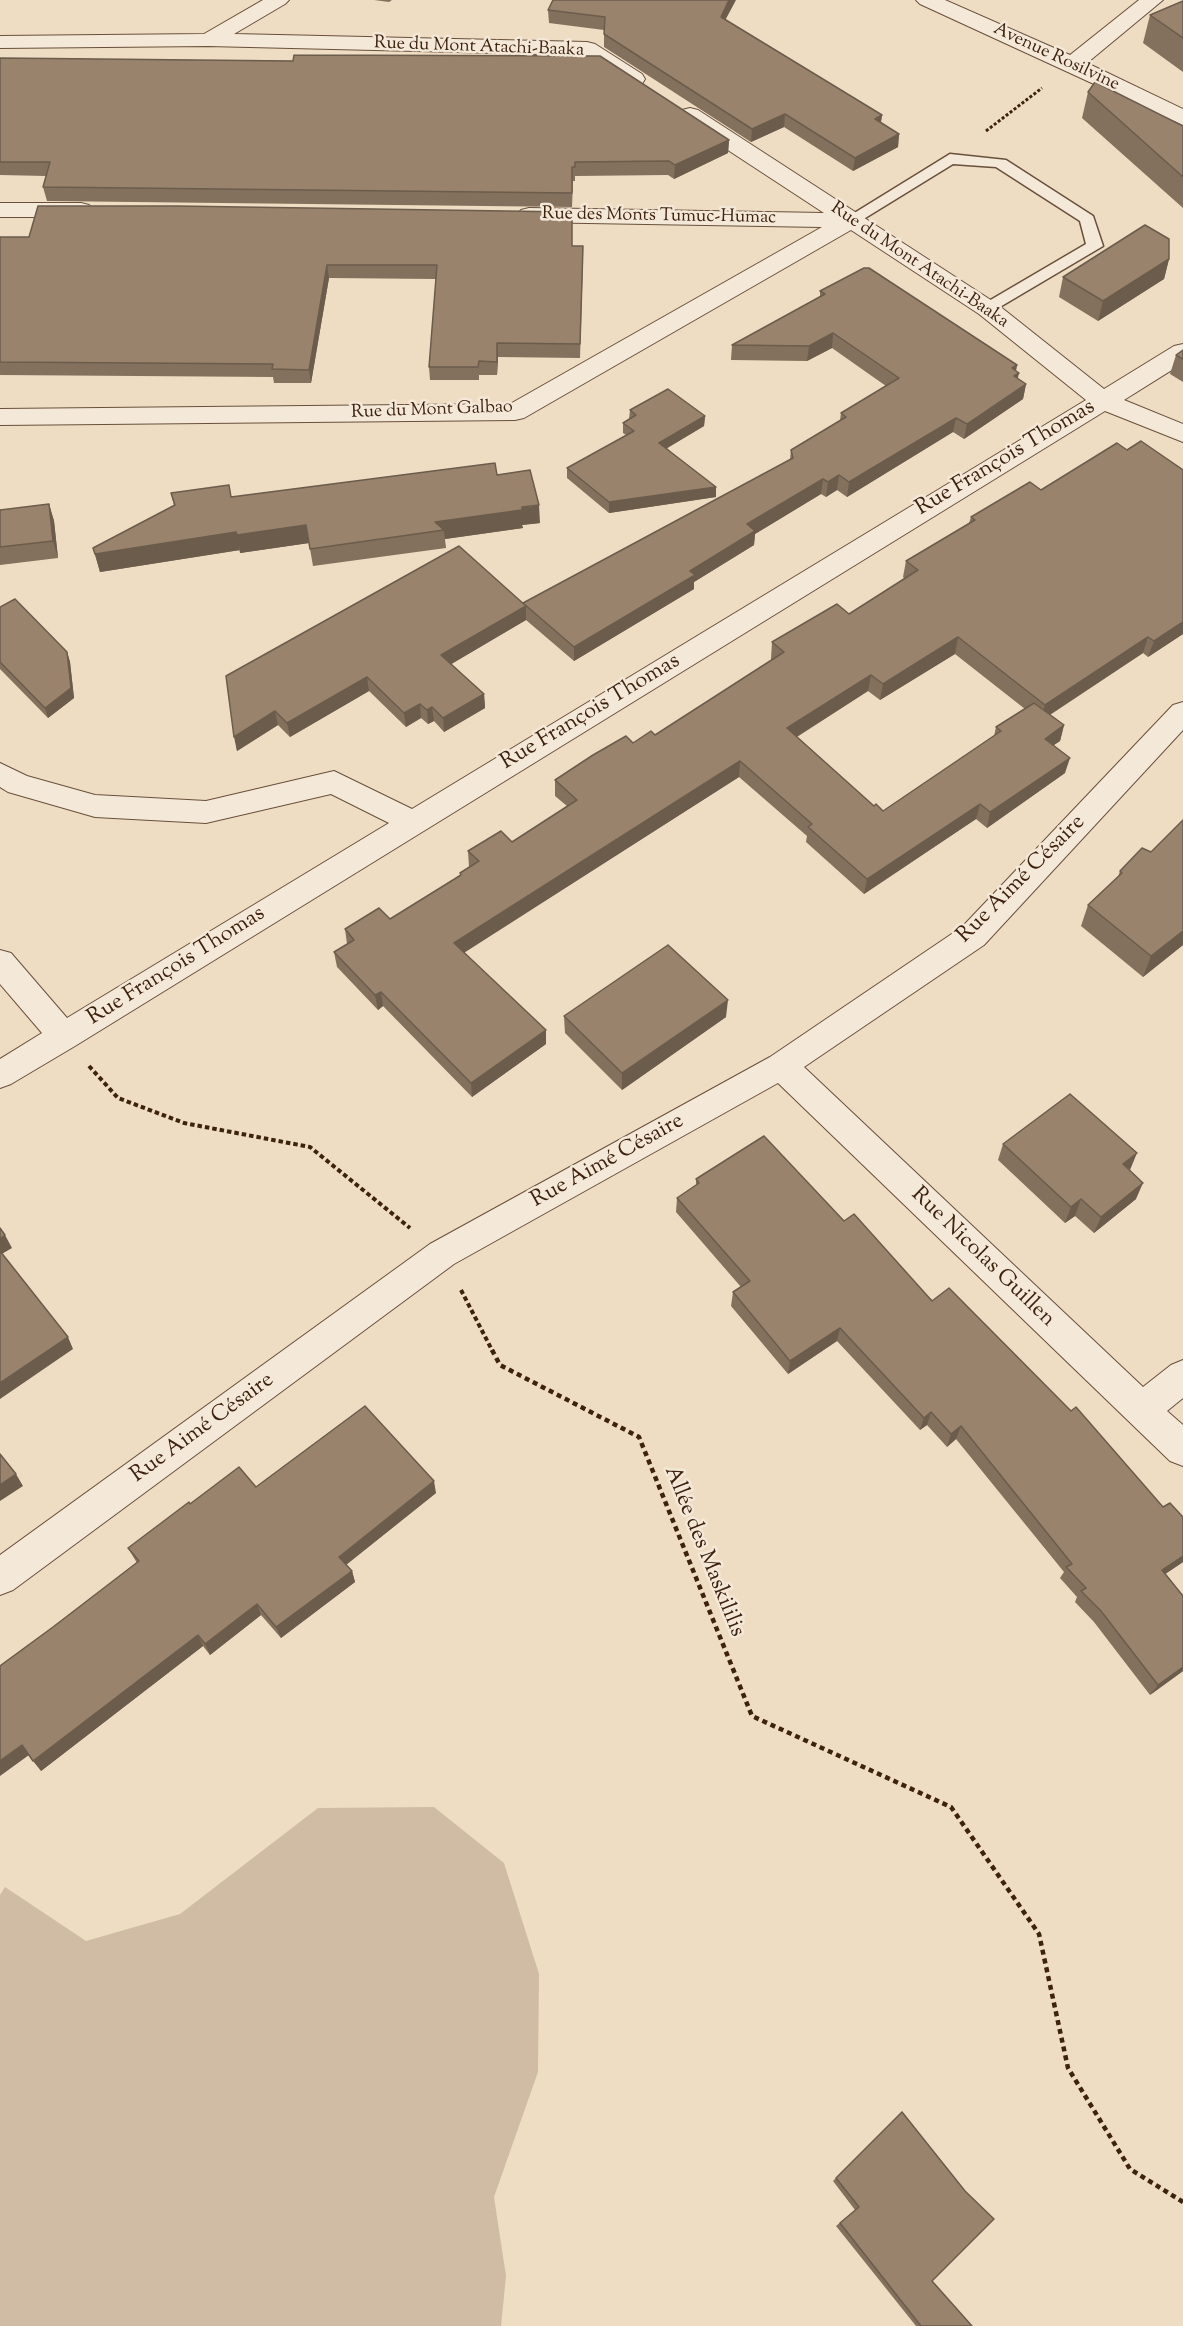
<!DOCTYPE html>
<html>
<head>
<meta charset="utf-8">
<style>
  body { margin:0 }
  canvas { display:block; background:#eedcc3 }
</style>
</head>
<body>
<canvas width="1183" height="2326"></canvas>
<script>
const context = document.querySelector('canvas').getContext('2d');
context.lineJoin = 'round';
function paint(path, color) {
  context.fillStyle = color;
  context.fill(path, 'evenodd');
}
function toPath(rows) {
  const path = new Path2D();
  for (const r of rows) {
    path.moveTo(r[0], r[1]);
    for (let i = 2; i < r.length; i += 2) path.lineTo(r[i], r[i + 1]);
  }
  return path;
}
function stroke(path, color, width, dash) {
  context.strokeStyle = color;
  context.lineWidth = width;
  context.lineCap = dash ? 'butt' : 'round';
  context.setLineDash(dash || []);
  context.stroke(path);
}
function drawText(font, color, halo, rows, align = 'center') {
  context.font = font + ' "Sorts Mill Goudy",serif';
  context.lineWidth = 5;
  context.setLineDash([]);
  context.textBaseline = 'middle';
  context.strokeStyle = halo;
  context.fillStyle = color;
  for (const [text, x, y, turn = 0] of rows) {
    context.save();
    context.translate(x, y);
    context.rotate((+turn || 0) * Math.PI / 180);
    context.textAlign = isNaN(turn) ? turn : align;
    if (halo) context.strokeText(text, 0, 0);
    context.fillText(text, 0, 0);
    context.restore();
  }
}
const green = toPath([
  [434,1807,504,1863,539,1974,538,2072,494,2197,506,2276,501,2326,0,2326,0,1895,5,1887,86,1941,180,1914,318,1808]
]);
const pathFar2 = toPath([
  [986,131,1042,88]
]);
const pathFar1 = toPath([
  [89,1066,118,1098,184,1123,310,1147,410,1228],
  [461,1290,493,1352]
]);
const path = toPath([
  [492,1350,500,1365,639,1437,752,1716,951,1807,1039,1934,1068,2068,1130,2169,1183,2202]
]);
const service = toPath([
  [950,154,1006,160,1093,216,1103,246,988,314,982,313,980,309,982,305,1086,244,1080,221,996,167,953,164,857,223,851,225,843,220,950,154]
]);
const minor = toPath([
  [263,0,289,0,285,4,234,34,587,42,595,44,642,74,645,79,642,84,634,86,626,84,582,55,208,46,0,48,0,36,204,34,263,0],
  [916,0,945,0,1070,55,1139,0,1163,0,1087,63,1183,109,1183,125,920,4,916,0],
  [690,108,698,110,997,304,1104,389,1174,346,1183,344,1183,363,1124,400,1183,424,1183,442,1105,411,75,1046,11,1084,0,1088,0,1059,42,1033,0,984,0,950,11,953,67,1018,389,823,331,794,206,823,95,817,8,792,0,787,0,763,27,776,95,795,206,801,334,771,412,809,1086,400,979,314,851,230,524,418,515,420,0,425,0,409,510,404,822,227,529,222,521,220,517,215,521,210,529,208,824,213,682,120,679,115,682,110,690,108],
  [0,203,81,203,89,205,93,210,89,215,81,217,0,217,0,203],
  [1183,702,1183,730,984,945,804,1067,1143,1387,1171,1365,1183,1360,1183,1398,1167,1411,1183,1425,1183,1466,1170,1461,778,1083,454,1264,13,1590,0,1595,0,1555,430,1244,770,1057,962,927,1173,705,1183,702]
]);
const wall = toPath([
  [374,0,392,0,389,2],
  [1183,1,1183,72,1143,43,1150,15],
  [548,10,725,20,882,115,881,122,899,134,898,147,853,171,784,127,751,142,604,47,604,30,549,23],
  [0,58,729,140,728,153,674,179,668,175,575,176,575,181,573,181,572,207,47,201,43,187,46,176,0,175],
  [1088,92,1183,126,1183,208,1082,118],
  [0,237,572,246,583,259,580,358,498,357,497,375,479,375,479,380,430,380,429,367,436,279,329,278,311,383,274,383,273,377,0,375],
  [1169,259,1164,279,1098,321,1059,297,1063,277],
  [820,291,1017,365,1016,370,1018,379,1026,384,1023,399,964,439,953,432,847,497,837,490,826,497,821,494,755,534,754,545,694,582,694,589,574,661,526,620,451,664,484,694,485,708,444,732,434,721,428,724,421,718,406,727,369,691,290,737,278,725,237,751,226,676,523,603,790,460,791,450,840,420,841,413,886,386,832,348,807,361,731,360,732,345,820,297],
  [1183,350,1183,382,1170,374,1176,355],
  [630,410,705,416,704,426,667,448,716,497,609,513,567,478,567,468,626,435,623,433,623,423,629,419],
  [1127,450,1183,470,1183,634,1148,657,1143,653,1050,715,1064,725,1060,741,1054,745,1065,773,987,828,976,819,864,894,806,842,807,836,739,777,464,952,546,1044,472,1097,383,1006,378,1010,337,967,334,952,347,944,345,929,390,919,460,875,460,873,469,867,468,851,512,842,567,806,555,796,555,780,633,743,655,735,772,660,771,659,772,642,849,614,905,579,903,577,906,561,969,523,971,517,1041,490],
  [955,654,1025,709,996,727,994,736,883,811,874,806,797,737,868,691,880,700],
  [497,475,540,523,522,525,523,528,445,539,446,548,313,566,309,543,240,553,240,550,100,572,93,548,174,506,171,493,231,497],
  [49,504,54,521,58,558,0,565,0,510],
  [0,607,67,652,70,662,74,698,48,718,0,669],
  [1183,820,1183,945,1143,977,1081,926,1088,905,1118,877,1120,871,1151,852],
  [564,1016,726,1017,622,1090,565,1033],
  [1003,1144,1129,1170,1136,1199,1094,1233,1075,1216,1065,1223,998,1160],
  [696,1179,844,1221,1163,1507,1183,1517,1183,1562,1165,1574,1183,1596,1183,1671,1150,1695,1094,1622,1075,1602,1077,1597,1060,1578,1064,1572,956,1439,947,1447,927,1425,920,1430,837,1341,788,1374,731,1306,733,1292,741,1287,676,1212,677,1198,696,1186],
  [256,1487,436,1493,346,1565,352,1571,355,1582,281,1638,261,1615,210,1655,203,1646,41,1771,53,1627,137,1563,128,1548,190,1504],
  [902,2112,932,2281,972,2326,916,2326,836,2226,855,2210,833,2181]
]);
const shadedWall = toPath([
  [729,0,736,0,720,30,721,17],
  [785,114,784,127,751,142,752,129],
  [882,115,880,128,875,119],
  [899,134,898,147,853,171,855,158],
  [729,140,728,153,674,179,675,165],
  [1169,259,1164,279,1098,321,1103,301],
  [327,265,329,278,311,383,309,370],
  [833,333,832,348,807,361,809,346],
  [497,343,498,357,497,375],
  [1017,365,1015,376,1019,373,1016,387,1012,368],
  [1026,384,1023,399,964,439,967,424],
  [705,416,704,426,659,453,659,443],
  [956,418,953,432,847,497,849,482],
  [839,475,837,490,826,497,828,482],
  [823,479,821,494,755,534,754,545,694,582,694,589,574,661,574,647,690,571,747,524],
  [716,487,716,497,609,513,609,502],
  [49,504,54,521,58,558,53,541],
  [539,505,540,523,522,525,523,528,445,539,444,530,435,522],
  [306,525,309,543,240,553,237,535],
  [236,532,240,550,100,572,95,554],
  [526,606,526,620,443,669,441,655],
  [1183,622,1183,634,1148,657,1154,641],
  [958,637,955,654,880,700,883,684],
  [1148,637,1143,653,1040,721,1045,705],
  [67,652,70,662,74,698,48,718,45,708],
  [871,675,868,691,785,744,787,728],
  [367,677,369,691,290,737,287,723],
  [484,694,485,708,444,732,443,718],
  [420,704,421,718,406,727,404,713],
  [432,707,434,721,428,724,427,710],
  [275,711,278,725,237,751,234,737],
  [1064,725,1060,741,1040,754,1045,739],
  [1070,758,1065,773,987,828,990,812],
  [740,761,739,777,456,958,454,943],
  [980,804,976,819,864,894,867,879],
  [1183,931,1183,945,1143,977,1151,956],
  [381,992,383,1006,378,1010,375,995],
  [728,1000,726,1017,622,1090,622,1073],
  [546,1030,546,1044,472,1097,471,1083],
  [1137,1153,1130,1170,1123,1164],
  [1143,1183,1136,1199,1094,1233,1101,1217],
  [1081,1199,1075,1216,1065,1223,1071,1207],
  [5,1235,12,1248,0,1255,0,1239],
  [840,1328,837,1341,788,1374,790,1361],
  [68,1337,73,1349,0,1399,0,1383],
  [931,1412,927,1425,920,1430,924,1418],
  [961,1426,956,1439,947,1447,951,1434],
  [16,1474,23,1486,0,1501,0,1485],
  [434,1481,436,1493,342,1568,339,1557],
  [1183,1556,1183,1562,1155,1581,1162,1570],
  [352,1571,355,1582,281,1638,276,1627],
  [257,1604,261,1615,210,1655,205,1644],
  [198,1635,203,1646,41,1771,33,1761],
  [1183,1667,1183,1671,1150,1695,1158,1685],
  [22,1745,29,1755,0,1776,0,1761]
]);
const building = toPath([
  [553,0,729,0,721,17,882,115,875,119,899,134,855,158,785,114,752,129,604,34,605,17,548,10,553,0],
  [1183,1,1183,38,1150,15,1183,1],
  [294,55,600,56,729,140,675,165,669,161,575,162,575,167,572,167,572,193,43,187,50,162,0,162,0,58,293,61,294,55],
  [1095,82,1183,126,1183,177,1088,92,1095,82],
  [38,206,176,206,572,212,572,246,583,246,580,344,497,343,497,362,479,361,478,367,429,367,437,265,327,265,309,370,272,369,273,364,0,362,0,237,29,237,38,206],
  [1145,225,1169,239,1169,259,1103,301,1063,277,1145,225],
  [864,268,869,268,1017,365,1012,368,1019,373,1014,376,1026,384,967,424,956,418,849,482,839,475,828,482,823,479,747,524,755,531,690,571,695,575,574,647,523,603,793,458,791,450,846,417,841,413,899,378,833,333,809,346,732,345,825,294,820,291,864,268],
  [1183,350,1183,359,1176,355,1183,350],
  [668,389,705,416,659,443,716,487,609,502,567,468,634,431,623,423,636,415,630,410,668,389],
  [1141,441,1183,470,1183,622,1154,641,1148,637,1045,705,958,637,883,684,871,675,787,728,874,806,876,804,883,811,1001,731,996,727,1034,703,1064,725,1045,739,1070,758,990,812,980,804,867,879,808,827,812,824,740,761,454,943,546,1030,471,1083,381,992,375,995,334,952,354,940,345,929,379,908,390,919,461,875,460,873,479,861,468,851,501,831,512,842,577,800,555,780,593,755,626,736,633,743,651,731,655,735,784,652,772,642,837,604,849,614,918,570,906,561,975,520,971,517,1030,482,1041,490,1117,443,1127,450,1141,441],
  [495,463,497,475,530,470,539,505,522,507,522,510,435,522,444,530,310,549,306,525,237,535,236,532,95,554,93,548,175,505,171,493,229,485,231,497,495,463],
  [49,504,53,541,0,547,0,510,49,504],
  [459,546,526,606,441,655,484,694,443,718,432,707,427,710,420,704,404,713,367,677,287,723,275,711,234,737,226,676,459,546],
  [15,599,67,652,71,688,45,708,0,662,0,607,15,599],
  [1183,820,1183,931,1151,956,1088,905,1122,873,1120,871,1142,848,1151,852,1183,820],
  [668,945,728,1000,622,1073,564,1016,668,945],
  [1070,1094,1137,1153,1123,1164,1143,1183,1101,1217,1081,1199,1071,1207,1003,1144,1070,1094],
  [764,1136,844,1221,854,1214,932,1301,949,1288,1071,1411,1076,1407,1163,1507,1170,1503,1183,1517,1183,1556,1162,1570,1183,1596,1183,1667,1158,1685,1101,1611,1081,1591,1086,1588,1066,1567,1072,1564,961,1426,951,1434,931,1412,924,1418,840,1328,790,1361,733,1292,750,1281,677,1198,699,1183,696,1179,764,1136],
  [0,1228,5,1235,0,1239,0,1228],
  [0,1251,68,1337,0,1383,0,1251],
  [365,1406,434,1481,339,1557,352,1571,276,1627,257,1604,205,1644,198,1635,33,1761,22,1745,0,1761,0,1666,53,1627,139,1561,128,1548,189,1502,190,1504,239,1467,256,1487,365,1406],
  [0,1454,16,1474,0,1485,0,1454],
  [902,2112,965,2191,994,2219,932,2281,972,2326,921,2326,840,2223,859,2207,836,2178,902,2112]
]);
const farStreetnames = [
  ["Rue du Mont Atachi-Baaka",479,48,2],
  ["Avenue Rosilvine",1056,58,25],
  ["Rue des Monts Tumuc-Humac",659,217,1],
  ["Rue du Mont Atachi-Baaka",919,266,34],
  ["Rue du Mont Galbao",432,411,-2]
];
const streetNames = [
  ["Rue François Thomas",1006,459,-31],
  ["Rue François Thomas",591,713,-31],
  ["Rue Aimé Césaire",1022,880,-45],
  ["Rue François Thomas",177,967,-32],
  ["Rue Aimé Césaire",608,1162,-29],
  ["Rue Nicolas Guillen",982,1258,44],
  ["Rue Aimé Césaire",203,1429,-36],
  ["Allée des Maskililis",703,1552,68]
];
paint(green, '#d0bca4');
stroke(service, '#69503b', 3);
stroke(minor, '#69503b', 2);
stroke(pathFar2, '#3d220e', 3, [3, 2]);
stroke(pathFar1, '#3d220e', 4, [4.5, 3]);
stroke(path, '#3d220e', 4.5, [5, 4]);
paint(service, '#f4e8d8');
paint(minor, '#f4e8d8');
paint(wall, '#84715d');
paint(shadedWall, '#6b5c4c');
paint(building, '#99836c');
stroke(building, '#6b5c4c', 1.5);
drawText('18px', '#3d220e', '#f4e8d8', farStreetnames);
drawText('22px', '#3d220e', '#f4e8d8', streetNames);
</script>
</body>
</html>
